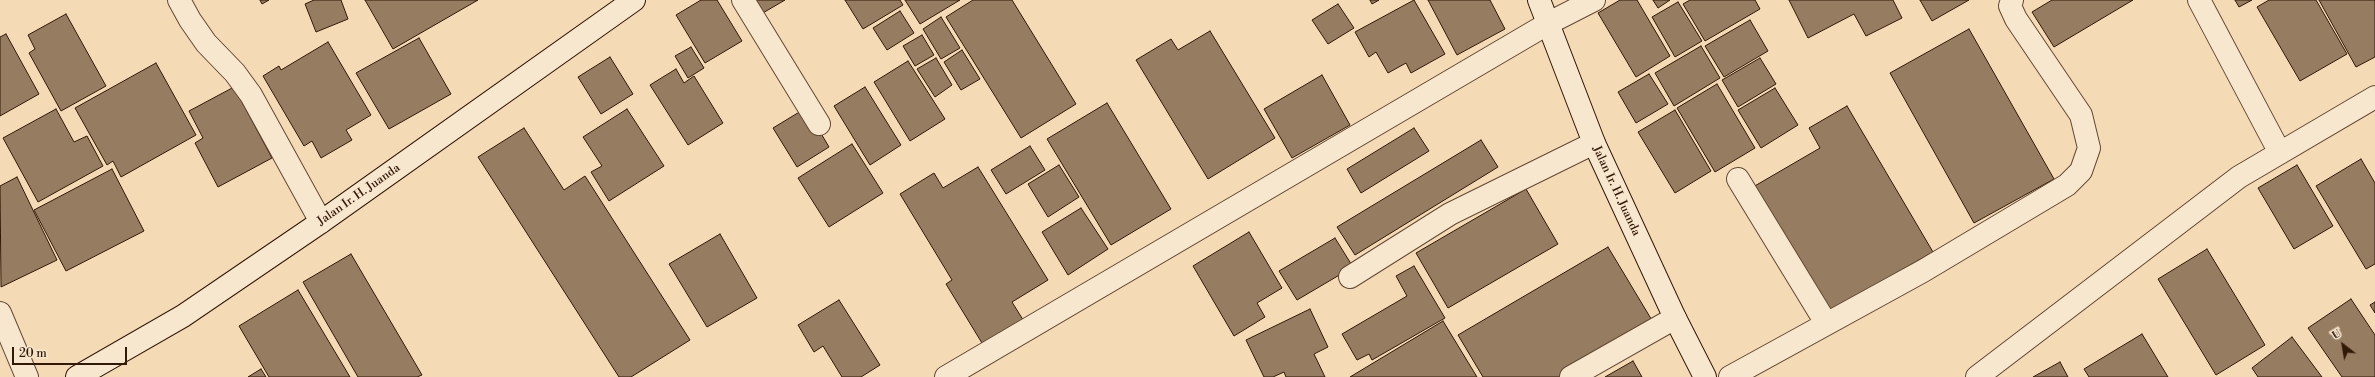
<!DOCTYPE html>
<html>
<head>
<meta charset="utf-8">
<style>
  body { margin:0 }
  #map { position:relative; width:2375px; height:377px; overflow:hidden; background:#f4dab5; font-family:"Libre Bodoni",serif }
  canvas { display:block }
  .north { position:absolute; left:2323px; top:325px; width:40px; height:40px; -webkit-text-stroke:3px #f8e7cf; paint-order:stroke; rotate:329deg; font-size:11px; font-weight:700; line-height:16px; text-align:center; color:#311907 }
  .north::after { content:''; display:block; margin:auto; width:14px; height:18px; background:#311907; clip-path:polygon(50% 0,100% 100%,50% 72%,0 100%) }
  .scale { position:absolute; left:12px; top:347px; width:115px; height:18px; box-sizing:border-box; border:2px solid #311907; border-top:0; padding-left:5px; font-size:12px; line-height:14px; white-space:nowrap; color:#311907; -webkit-text-stroke:3px #f8e7cf; paint-order:stroke }
</style>
</head>
<body>
<div id="map">
<canvas width="2375" height="377"></canvas>
<div class="north">U</div>
<div class="scale">20 m</div>
</div>
<script>
const context = document.querySelector('canvas').getContext('2d');
context.lineJoin = 'round';
function paint(path, color) {
  context.fillStyle = color;
  context.fill(path, 'evenodd');
}
function toPath(rows) {
  const path = new Path2D();
  for (const r of rows) {
    path.moveTo(r[0], r[1]);
    for (let i = 2; i < r.length; i += 2) path.lineTo(r[i], r[i + 1]);
  }
  return path;
}
function stroke(path, color, width, dash) {
  context.strokeStyle = color;
  context.lineWidth = width;
  context.lineCap = dash ? 'butt' : 'round';
  context.setLineDash(dash || []);
  context.stroke(path);
}
function drawText(font, color, halo, rows, align = 'center') {
  context.font = font + ' "Libre Bodoni",serif';
  context.lineWidth = 3.5;
  context.setLineDash([]);
  context.textBaseline = 'middle';
  context.strokeStyle = halo;
  context.fillStyle = color;
  for (const [text, x, y, turn = 0] of rows) {
    context.save();
    context.translate(x, y);
    context.rotate((+turn || 0) * Math.PI / 180);
    context.textAlign = isNaN(turn) ? turn : align;
    if (halo) context.strokeText(text, 0, 0);
    context.fillText(text, 0, 0);
    context.restore();
  }
}
const building = toPath([
  [260,0,269,0,262,4,260,0],
  [314,0,341,0,348,19,316,32,305,4,314,0],
  [365,0,478,0,393,49,365,0],
  [701,0,717,0,742,41,705,63,676,15,701,0],
  [746,0,785,0,756,17,746,0],
  [845,0,900,0,903,5,863,29,845,0],
  [905,0,960,0,920,24,905,0],
  [973,0,1012,0,1076,104,1021,138,946,17,973,0],
  [1370,0,1379,0,1372,4,1370,0],
  [1414,0,1445,54,1411,73,1406,63,1388,73,1376,52,1369,57,1355,32,1414,0],
  [1428,0,1490,0,1505,29,1457,55,1428,0],
  [1620,0,1637,0,1670,56,1636,77,1598,13,1620,0],
  [1653,0,1670,0,1658,8,1653,0],
  [1690,0,1755,0,1760,9,1705,41,1683,4,1690,0],
  [1789,0,1893,0,1902,18,1866,36,1854,14,1808,38,1789,0],
  [1920,0,1969,0,1932,21,1920,0],
  [2052,0,2133,0,2054,47,2032,12,2052,0],
  [2235,0,2252,0,2239,7,2235,0],
  [2269,0,2316,0,2347,54,2300,81,2257,7,2269,0],
  [2319,0,2375,0,2375,57,2356,67,2319,0],
  [1678,2,1702,41,1675,57,1652,17,1678,2],
  [1338,4,1354,28,1328,44,1312,20,1338,4],
  [900,11,914,33,887,50,873,28,900,11],
  [66,14,106,86,61,111,29,53,35,49,28,35,66,14],
  [941,17,960,48,941,59,923,29,941,17],
  [1750,20,1768,51,1724,77,1705,46,1750,20],
  [1969,29,2054,179,1974,223,1890,73,1969,29],
  [1210,31,1275,138,1208,179,1136,60,1171,39,1178,50,1210,31],
  [6,34,39,94,0,116,0,37,6,34],
  [922,35,934,55,915,66,903,46,922,35],
  [419,38,451,94,389,129,356,73,419,38],
  [328,42,371,115,346,130,352,140,321,158,312,141,304,146,263,76,279,66,281,70,328,42],
  [1701,46,1720,78,1674,106,1655,73,1701,46],
  [691,47,704,68,688,78,675,56,691,47],
  [962,50,980,79,961,90,944,62,962,50],
  [610,57,633,94,601,114,578,77,610,57],
  [936,58,952,85,935,97,917,69,936,58],
  [1760,58,1776,84,1738,107,1722,80,1760,58],
  [908,61,945,119,910,141,874,82,908,61],
  [156,63,196,135,121,177,113,161,107,165,75,108,156,63],
  [676,69,684,83,694,76,723,123,688,145,650,85,676,69],
  [1649,74,1668,104,1636,123,1618,92,1649,74],
  [1322,75,1350,125,1292,158,1264,109,1322,75],
  [1717,84,1755,148,1715,172,1677,108,1717,84],
  [234,87,272,158,218,187,195,143,203,138,189,111,234,87],
  [865,87,901,145,870,165,834,106,865,87],
  [1775,88,1798,125,1761,148,1738,110,1775,88],
  [1107,103,1171,209,1111,245,1047,139,1107,103],
  [1847,106,1933,252,1826,313,1753,187,1820,148,1809,128,1847,106],
  [806,108,829,147,797,167,773,128,806,108],
  [56,109,74,142,87,136,103,166,38,202,3,138,56,109],
  [627,109,664,166,609,201,591,172,602,166,583,137,627,109],
  [1675,110,1711,171,1675,193,1638,132,1675,110],
  [524,128,564,190,585,176,690,340,631,377,619,377,478,157,524,128],
  [1414,128,1429,151,1361,193,1347,169,1414,128],
  [1481,140,1498,167,1355,255,1337,227,1481,140],
  [852,144,883,193,829,227,798,178,852,144],
  [1030,146,1045,170,1006,194,991,170,1030,146],
  [2361,159,2375,183,2375,264,2366,269,2316,186,2361,159],
  [1059,165,1079,197,1048,217,1028,184,1059,165],
  [2297,165,2333,226,2294,249,2258,188,2297,165],
  [978,167,1048,280,1012,302,1025,323,985,348,946,284,952,280,900,194,934,173,943,188,978,167],
  [112,169,144,231,66,271,34,210,112,169],
  [17,177,57,260,1,287,0,186,17,177],
  [1526,189,1558,244,1448,308,1416,253,1526,189],
  [1081,208,1108,249,1068,275,1042,232,1081,208],
  [1249,232,1282,288,1257,303,1265,317,1234,336,1193,266,1249,232],
  [720,234,757,298,707,327,669,264,720,234],
  [1335,238,1353,267,1297,300,1279,271,1335,238],
  [1608,247,1653,322,1559,377,1483,377,1458,335,1608,247],
  [2207,249,2265,345,2216,375,2158,279,2207,249],
  [351,254,422,375,417,377,358,377,303,282,351,254],
  [1414,266,1445,318,1372,360,1369,354,1357,360,1342,334,1407,296,1396,276,1414,266],
  [298,290,350,377,269,377,239,326,298,290],
  [2351,299,2375,335,2375,377,2342,377,2308,328,2351,299],
  [839,300,880,365,861,377,842,377,823,346,814,352,798,325,839,300],
  [2375,302,2375,313,2370,305,2375,302],
  [1310,309,1328,347,1314,354,1325,377,1286,377,1284,372,1273,377,1264,377,1246,340,1310,309],
  [1443,321,1477,377,1350,377,1443,321],
  [2142,334,2168,377,2089,377,2084,369,2142,334],
  [2292,337,2322,377,2258,377,2252,368,2292,337],
  [1633,361,1642,377,1605,377,1633,361],
  [2060,362,2068,377,2033,377,2060,362],
  [261,369,266,377,248,377,261,369]
]);
const street = toPath([
  [179,0,190,20,206,43,235,73,251,95,321,222],
  [743,0,819,124],
  [2199,0,2280,153],
  [1738,179,1826,323],
  [1350,277,1450,214,1594,143],
  [0,313,27,377],
  [946,377,1549,23,1594,0],
  [1571,377,1675,318],
  [1730,377,1923,271,2067,185,2081,171,2089,148,2081,115,2016,19,2010,6,2012,0],
  [1977,377,2239,177,2375,97]
]);
const secondary = toPath([
  [1539,0,1594,143,1675,318,1705,377],
  [77,377,183,316,321,222,634,0]
]);
const streetNames = [
  ["Jalan Ir. H. Juanda",1616,191,65],
  ["Jalan Ir. H. Juanda",359,195,-35]
];
paint(building, '#967d61');
stroke(building, '#311907', 1);
stroke(street, '#624932', 24);
stroke(secondary, '#311907', 24);
stroke(street, '#f8e7cf', 22);
stroke(secondary, '#f8e7cf', 22);
drawText('12px', '#311907', '#f8e7cf', streetNames);
</script>
</body>
</html>
